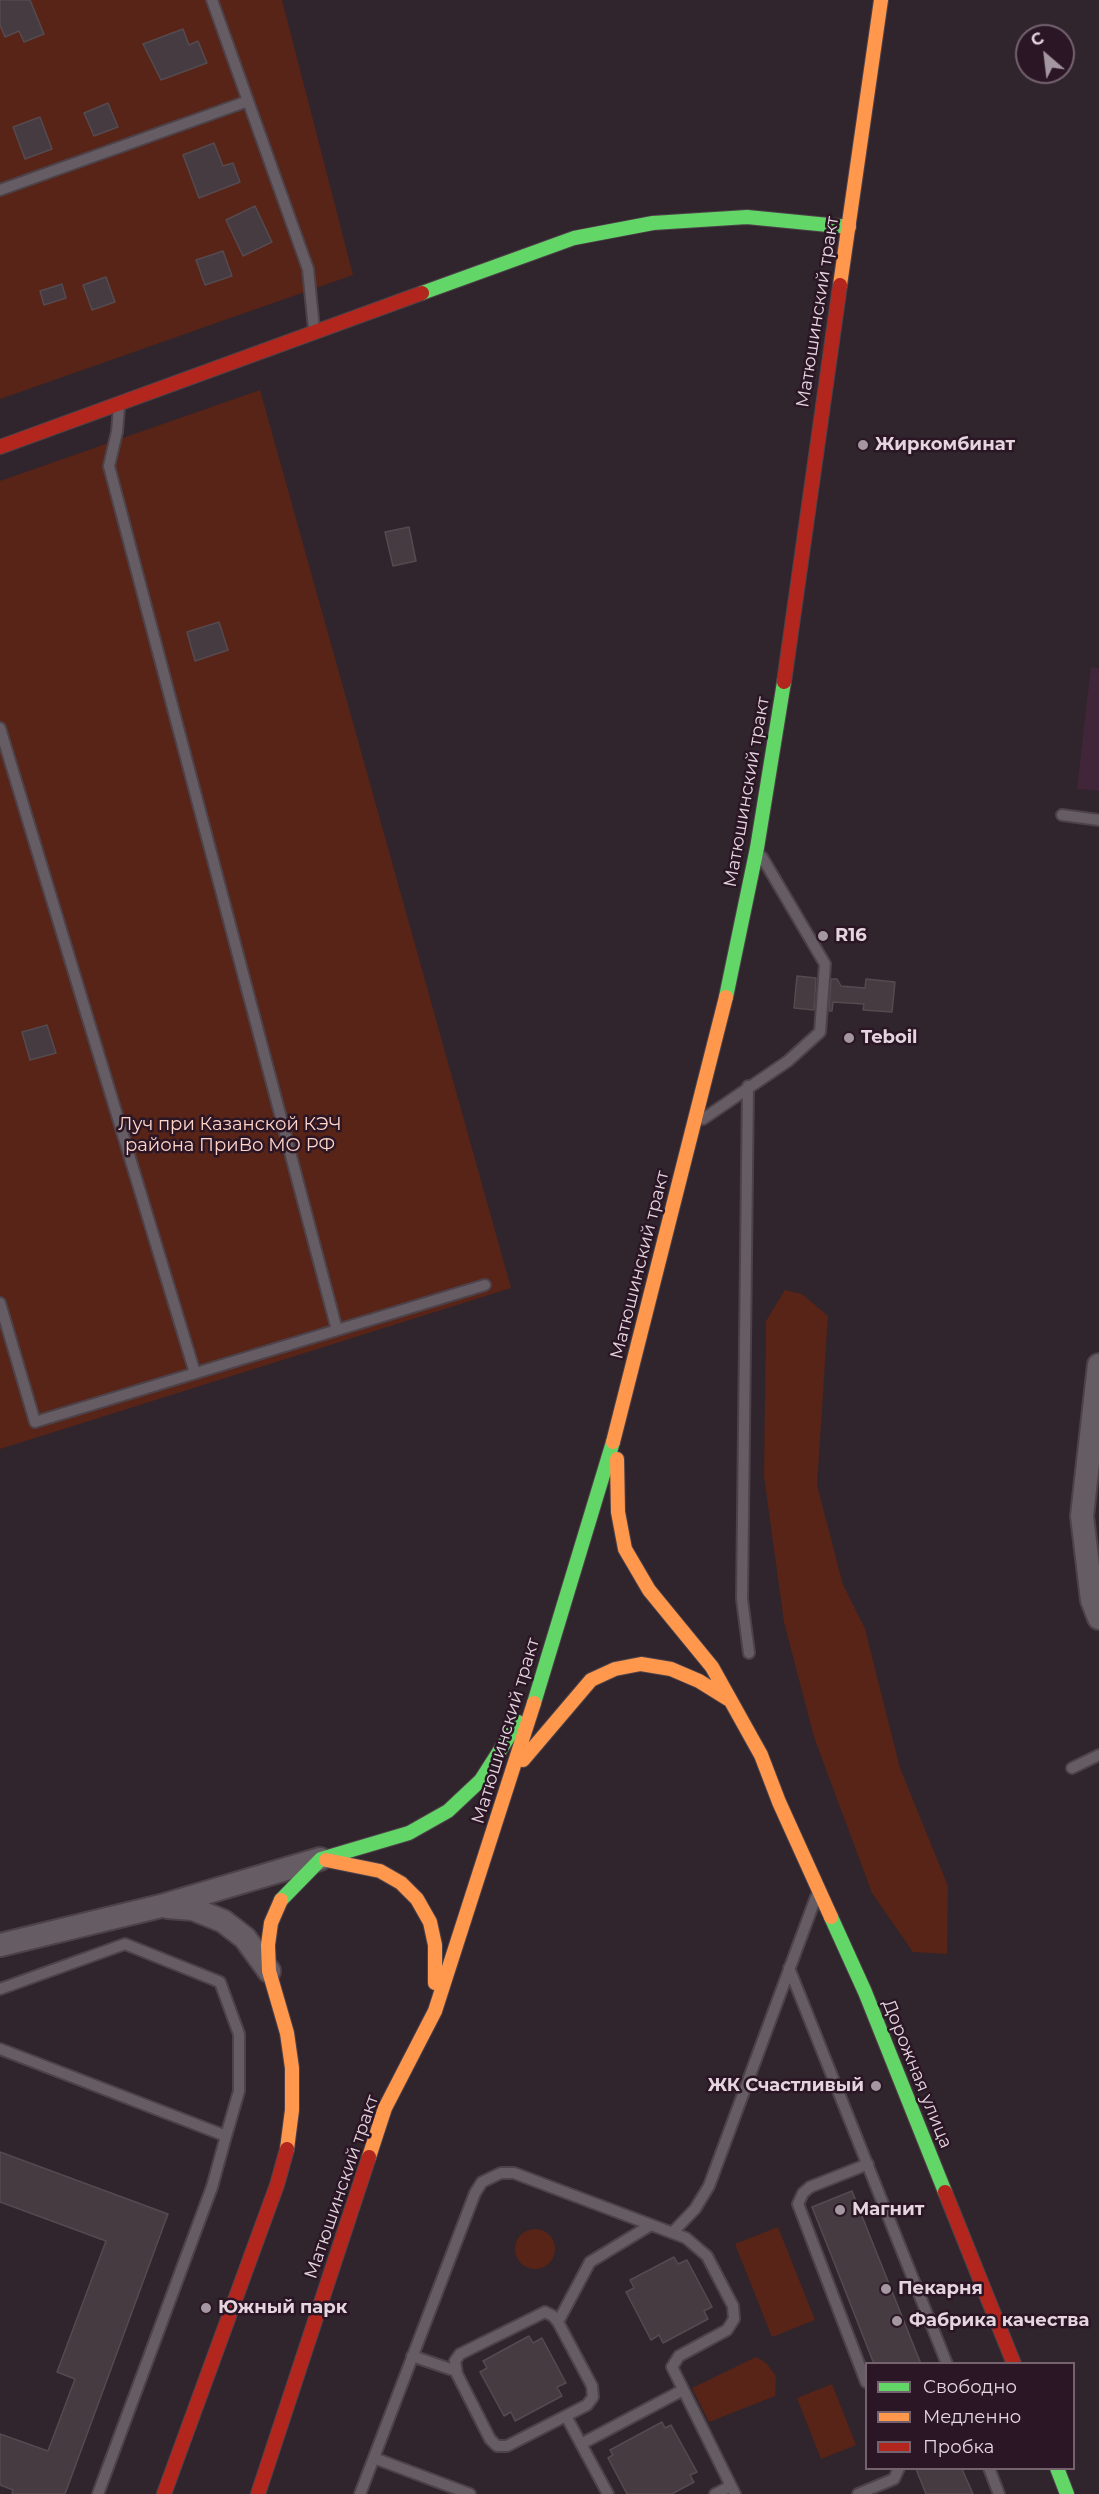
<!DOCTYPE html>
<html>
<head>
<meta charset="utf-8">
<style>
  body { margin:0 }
  #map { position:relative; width:1099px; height:2494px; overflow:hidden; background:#30252d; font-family:Montserrat,sans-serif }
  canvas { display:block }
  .legend { position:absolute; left:865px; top:2362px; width:210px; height:108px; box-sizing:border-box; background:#2b1625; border:2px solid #75626f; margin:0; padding:8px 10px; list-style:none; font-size:18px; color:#e4d5df }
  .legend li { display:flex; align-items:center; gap:12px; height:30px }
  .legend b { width:30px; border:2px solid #75626f }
  .north { position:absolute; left:1015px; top:24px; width:60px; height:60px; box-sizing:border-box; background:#2b1625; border:2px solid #75626f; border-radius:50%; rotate:332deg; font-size:16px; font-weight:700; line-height:24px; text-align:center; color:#e4d5df }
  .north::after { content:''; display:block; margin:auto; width:21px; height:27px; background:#a597a1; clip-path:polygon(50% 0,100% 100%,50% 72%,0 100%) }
</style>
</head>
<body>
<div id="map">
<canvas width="1099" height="2494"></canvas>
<ul class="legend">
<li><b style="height:8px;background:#63d668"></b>Свободно</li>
<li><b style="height:8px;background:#ff974d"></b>Медленно</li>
<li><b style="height:8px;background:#b3261e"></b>Пробка</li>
</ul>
<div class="north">С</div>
</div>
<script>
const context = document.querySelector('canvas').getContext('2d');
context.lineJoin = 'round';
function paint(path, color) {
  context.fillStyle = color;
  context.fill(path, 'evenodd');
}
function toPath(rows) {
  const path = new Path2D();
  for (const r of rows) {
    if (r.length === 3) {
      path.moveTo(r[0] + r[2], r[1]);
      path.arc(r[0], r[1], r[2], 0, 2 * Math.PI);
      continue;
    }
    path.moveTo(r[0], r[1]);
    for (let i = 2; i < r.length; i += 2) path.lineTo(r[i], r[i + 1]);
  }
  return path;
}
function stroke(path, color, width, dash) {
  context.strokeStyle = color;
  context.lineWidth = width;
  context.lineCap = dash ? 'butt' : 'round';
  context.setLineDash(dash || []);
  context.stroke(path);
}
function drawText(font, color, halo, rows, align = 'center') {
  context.font = font + ' Montserrat,sans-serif';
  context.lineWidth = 5;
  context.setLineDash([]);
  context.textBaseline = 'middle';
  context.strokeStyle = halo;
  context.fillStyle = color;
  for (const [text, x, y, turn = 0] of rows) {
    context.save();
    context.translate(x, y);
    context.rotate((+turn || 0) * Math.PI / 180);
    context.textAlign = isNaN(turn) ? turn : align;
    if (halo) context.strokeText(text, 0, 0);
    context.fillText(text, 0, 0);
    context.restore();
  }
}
const built = toPath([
  [1091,667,1099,668,1099,791,1077,789]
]);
const green = toPath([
  [0,0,282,0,353,275,0,399],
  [260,390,511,1288,0,1449,0,481],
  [785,1290,802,1294,828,1316,817,1485,843,1585,865,1629,900,1768,948,1886,947,1954,913,1952,872,1893,814,1737,784,1622,764,1476,766,1321],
  [778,2227,815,2320,772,2337,735,2244],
  [535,2249,20],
  [756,2357,766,2363,776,2376,775,2396,709,2422,692,2388],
  [832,2384,856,2445,821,2459,797,2398]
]);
const building = toPath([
  [0,0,30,0,44,34,24,42,19,31,5,37,0,25,0,0],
  [183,29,189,45,198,41,207,63,161,80,143,44,183,29],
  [108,103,118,127,94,136,84,113,108,103],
  [40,117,52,149,25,159,13,127,40,117],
  [214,143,223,166,233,163,240,182,199,198,183,155,214,143],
  [255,206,272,242,243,256,226,220,255,206],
  [223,251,232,276,205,285,196,260,223,251],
  [106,277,115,302,92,310,83,285,106,277],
  [62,284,66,298,44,305,40,291,62,284],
  [409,527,416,561,393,566,385,532,409,527],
  [219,622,228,650,195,661,187,632,219,622],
  [797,976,816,978,814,1010,794,1008,797,976],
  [831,979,837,979,841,986,865,988,866,979,895,982,892,1012,863,1010,864,1004,833,1002,832,1011,829,1011,831,979],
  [47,1025,56,1053,30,1060,22,1032,47,1025],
  [0,2152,168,2214,65,2494,12,2494,13,2490,0,2485,0,2434,48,2451,75,2379,57,2372,106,2241,0,2202,0,2152],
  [852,2191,921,2364,874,2364,830,2252,812,2207,852,2191],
  [674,2257,678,2264,687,2260,712,2307,704,2311,708,2319,663,2343,659,2335,651,2340,626,2292,634,2288,630,2280,674,2257],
  [529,2336,533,2343,542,2338,566,2383,557,2387,562,2396,515,2421,511,2412,504,2416,480,2372,487,2368,483,2361,529,2336],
  [662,2422,665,2428,671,2425,697,2472,690,2475,694,2482,672,2494,627,2494,608,2458,613,2455,610,2450,662,2422],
  [916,2469,962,2469,973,2494,926,2494,916,2469]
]);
const lane = toPath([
  [212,0,308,269,314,329],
  [0,190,248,101],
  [119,407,117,432,109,466,337,1330],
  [0,728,195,1373],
  [1062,815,1099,820],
  [748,1086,742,1599,749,1653],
  [703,1119,788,1061,820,1032,825,964,762,857],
  [0,1303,35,1422,485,1285],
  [1072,1768,1099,1755],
  [789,1968,947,2364],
  [0,1989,125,1944,220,1982,239,2034,239,2091,226,2136,0,2049],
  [672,2233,695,2209,709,2186,816,1897],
  [545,2312,553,2316,558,2322,592,2386,593,2397,587,2405,507,2446,497,2446,490,2439,457,2374,455,2361,460,2354,545,2312],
  [558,2322,590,2262,651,2225],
  [412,2356,456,2371],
  [866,2382,798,2204,803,2193,810,2187,868,2164],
  [566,2416,608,2494],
  [581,2444,683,2390],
  [374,2458,470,2494],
  [989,2468,999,2494],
  [98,2494,212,2187,226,2136],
  [360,2494,475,2193,482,2182,501,2173,514,2173,686,2238,707,2256,733,2306,734,2319,727,2330,679,2356,672,2367,735,2494],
  [715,2494,731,2486],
  [858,2494,894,2479,899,2468]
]);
const street = toPath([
  [1099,1365,1082,1516,1092,1600,1099,1618],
  [168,1907,193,1909,223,1921,245,1938,269,1971],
  [0,1945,161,1906,320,1859]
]);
const fast = toPath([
  [422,293,574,238,653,223,747,217,849,227],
  [726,997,757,848,784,682],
  [534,1703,613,1442],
  [281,1900,321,1859,409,1833,448,1811,481,1780,518,1722],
  [831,1917,865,1992,945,2192],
  [1057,2468,1067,2494]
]);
const slow = toPath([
  [840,285,881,0],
  [613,1442,726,997],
  [617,1459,618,1512,625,1549,649,1590,712,1667,761,1755,779,1802,831,1917],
  [523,1760,591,1680,615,1669,641,1664,671,1669,699,1681,728,1699],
  [326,1860,380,1871,401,1883,417,1899,430,1922,435,1945,435,1983],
  [281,1900,271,1923,268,1945,269,1971,287,2033,292,2068,292,2110,287,2149],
  [369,2157,385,2108,435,2011,534,1703]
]);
const jam = toPath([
  [0,447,422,293],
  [784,682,840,285],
  [945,2192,1014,2364],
  [164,2494,277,2185,287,2149],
  [258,2494,369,2157]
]);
const markers = [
  [863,445,6,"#a597a1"],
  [823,936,6,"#a597a1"],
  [849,1038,6,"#a597a1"],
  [876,2086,6,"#a597a1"],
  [840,2210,6,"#a597a1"],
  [886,2289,6,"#a597a1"],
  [206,2308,6,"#a597a1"],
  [897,2321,6,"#a597a1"]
];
const streetNames = [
  ["Матюшинский тракт",818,312,-81],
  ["Матюшинский тракт",747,792,-80],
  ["Матюшинский тракт",640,1265,-76],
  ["Матюшинский тракт",506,1731,-73],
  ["Дорожная улица",917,2074,68],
  ["Матюшинский тракт",342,2187,-71]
];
const poiNames = [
  ["Жиркомбинат",875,445],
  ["R16",835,936],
  ["Teboil",861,1038],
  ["ЖК Счастливый",864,2086,"right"],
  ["Магнит",852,2210],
  ["Пекарня",898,2289],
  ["Южный парк",218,2308],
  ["Фабрика качества",909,2321]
];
const parkNames = [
  ["Луч при Казанской КЭЧ",230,1125],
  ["района ПриВо МО РФ",230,1146]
];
paint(built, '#402638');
paint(green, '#572417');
paint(building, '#463b40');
stroke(building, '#554a4f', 1.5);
stroke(lane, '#4d4249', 14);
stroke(street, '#4d4249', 26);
stroke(fast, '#4d4249', 16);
stroke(slow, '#4d4249', 16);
stroke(jam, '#4d4249', 16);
stroke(lane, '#665c63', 10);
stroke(street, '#665c63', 22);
stroke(fast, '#63d668', 14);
stroke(slow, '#ff974d', 14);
stroke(jam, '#b3261e', 14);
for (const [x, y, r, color] of markers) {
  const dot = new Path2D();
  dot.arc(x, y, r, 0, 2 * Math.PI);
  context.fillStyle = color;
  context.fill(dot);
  stroke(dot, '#2b1625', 2);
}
drawText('18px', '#e4d5df', '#2b1625', streetNames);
drawText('bold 18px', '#e4d5df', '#2b1625', poiNames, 'left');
drawText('18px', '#ffd3c6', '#2b1625', parkNames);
</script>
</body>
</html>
